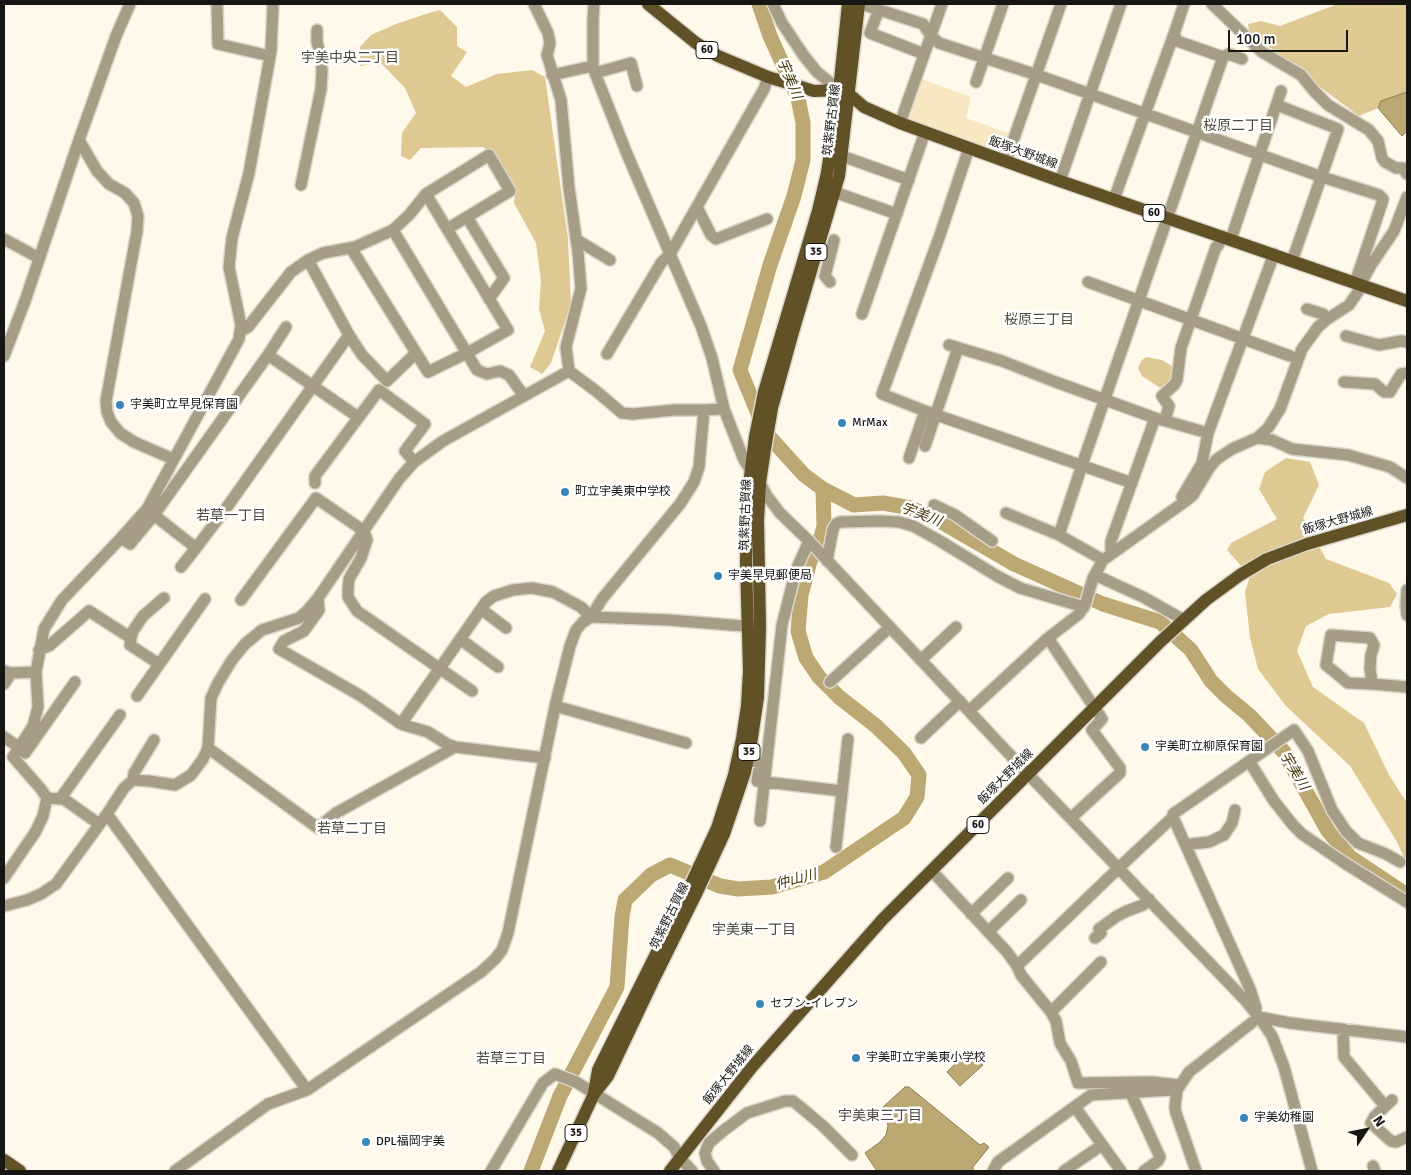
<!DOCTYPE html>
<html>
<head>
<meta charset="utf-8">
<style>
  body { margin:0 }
  #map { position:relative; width:1411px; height:1175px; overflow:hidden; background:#fef9eb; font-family:Signika,sans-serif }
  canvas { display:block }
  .frame { position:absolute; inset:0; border:5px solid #181612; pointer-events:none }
  .north { position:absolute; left:1341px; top:1105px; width:50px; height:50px; -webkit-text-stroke:4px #fff; paint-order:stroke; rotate:56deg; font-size:14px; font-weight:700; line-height:20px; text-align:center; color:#181612 }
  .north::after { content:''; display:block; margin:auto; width:18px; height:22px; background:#181612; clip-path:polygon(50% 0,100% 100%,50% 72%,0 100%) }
  .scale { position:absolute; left:1228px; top:30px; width:120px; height:22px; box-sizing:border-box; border:2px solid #181612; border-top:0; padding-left:6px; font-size:15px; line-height:18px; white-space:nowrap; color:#181612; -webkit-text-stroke:4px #fff; paint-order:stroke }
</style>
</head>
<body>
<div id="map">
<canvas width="1411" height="1175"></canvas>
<div class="frame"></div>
<div class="north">N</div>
<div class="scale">100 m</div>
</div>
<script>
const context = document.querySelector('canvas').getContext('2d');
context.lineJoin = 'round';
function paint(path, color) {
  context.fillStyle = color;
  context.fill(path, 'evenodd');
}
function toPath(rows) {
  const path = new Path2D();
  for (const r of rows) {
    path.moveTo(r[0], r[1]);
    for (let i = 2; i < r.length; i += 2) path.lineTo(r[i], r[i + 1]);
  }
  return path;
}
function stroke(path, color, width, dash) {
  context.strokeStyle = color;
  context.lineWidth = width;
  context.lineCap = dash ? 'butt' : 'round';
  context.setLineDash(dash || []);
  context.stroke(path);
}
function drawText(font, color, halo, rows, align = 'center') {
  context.font = font + ' Signika,"Noto Sans JP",sans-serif';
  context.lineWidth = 5;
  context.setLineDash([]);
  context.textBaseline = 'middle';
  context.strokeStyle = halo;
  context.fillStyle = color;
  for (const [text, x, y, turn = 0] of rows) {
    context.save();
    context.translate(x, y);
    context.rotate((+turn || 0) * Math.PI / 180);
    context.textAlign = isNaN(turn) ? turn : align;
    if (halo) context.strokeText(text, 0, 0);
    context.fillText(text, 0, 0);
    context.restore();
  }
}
const green = toPath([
  [922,79,971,97,966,118,1011,134,1004,155,906,121]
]);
const forest = toPath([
  [1344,4,1407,4,1407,92,1382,101,1378,108,1359,116,1312,81,1298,67,1250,34,1248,24,1261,21,1280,26,1335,5],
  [440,10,457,27,457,46,467,52,451,76,466,87,497,74,532,70,545,77,568,239,571,304,551,363,542,374,530,367,545,331,539,309,541,281,536,243,514,203,516,187,484,147,421,148,410,160,401,156,402,133,416,113,405,88,381,63,360,66,360,47,371,35,396,24,432,12],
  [1146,357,1162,360,1175,368,1174,379,1164,388,1159,387,1142,376,1138,368,1141,361],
  [1286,458,1310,462,1319,485,1303,518,1326,559,1389,583,1397,594,1390,607,1329,614,1306,626,1297,651,1313,687,1364,723,1389,775,1407,803,1407,864,1397,842,1350,766,1285,705,1258,669,1250,638,1245,592,1250,576,1227,550,1231,543,1277,519,1259,489,1265,472]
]);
const water = toPath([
  [1407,92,1407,131,1402,136,1378,108,1381,101,1407,92],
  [969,1050,983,1065,960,1086,947,1072,969,1050],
  [905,1087,909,1087,980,1145,984,1143,989,1147,973,1167,973,1171,877,1171,865,1153,880,1142,886,1135,888,1126,883,1107,905,1087]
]);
const river = toPath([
  [759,4,770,36,798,98,803,123,803,160,794,196,770,265,740,370,766,433,804,475,823,489,854,505,883,503,911,508,938,520,1014,564,1103,604,1160,622,1191,650,1211,681,1226,696,1249,715,1284,752,1328,831,1350,857,1407,895],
  [531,1171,560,1096,617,987,622,917,625,900,651,875,670,865,720,886,738,889,772,887,824,872,904,818,917,797,919,775,904,753,876,726,839,697,819,677,806,658,798,631,801,595,810,561,820,541,824,526,823,489]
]);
const minor = toPath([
  [217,4,218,44,270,56],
  [534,4,548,33,550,43,547,55,561,100,569,188,578,252,581,288,566,347,569,371,596,391,622,413,633,414,674,410,704,410,724,409],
  [594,4,593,21,593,66,595,73,627,154,701,326,712,358,724,409,744,460,760,483,767,496,780,513,809,541,1028,774,1245,1000,1259,1017,1272,1036,1284,1067,1312,1171],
  [773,4,782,23,804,56,817,72,839,90],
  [861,4,923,24,931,36,939,43,1037,75,1322,177,1379,195,1383,199,1382,203,1355,283],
  [1212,4,1262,52,1301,75,1314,91,1328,105,1369,130,1378,141,1382,158,1385,162,1396,168,1403,168,1407,174],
  [879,9,870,33,924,54],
  [1223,57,1229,54,1242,59],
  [595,73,631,63,637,86],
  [552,75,593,66],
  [976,82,1003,4],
  [1277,105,1338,129,1292,261],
  [900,123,942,4],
  [79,140,97,171,109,184,125,193,134,203,138,216,137,231,106,401,107,412,111,422,120,433,134,442,173,459],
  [969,148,940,235,882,394,925,411,1132,483],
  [842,156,909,180],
  [1006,161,1061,4],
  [1060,181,1121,4],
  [301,185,321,89,322,71,321,57,317,42,317,30],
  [834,192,897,214],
  [1114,199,1174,34],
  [697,207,711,235,716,239,767,219],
  [467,217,504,278,489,299],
  [393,230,477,370,487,374,500,371,509,375,524,396],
  [4,239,39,258],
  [1231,239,1281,91],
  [577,240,610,260],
  [351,248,428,372,467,353,508,330,426,194],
  [830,282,825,276,834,240],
  [1088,282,1290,356],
  [1361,283,1371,265,1394,231,1407,197],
  [1307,309,1323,314,1327,319],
  [862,314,925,132],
  [241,331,248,327,291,272,308,260,323,253,355,247,393,230,409,215,426,194,489,155,510,191,447,229],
  [349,335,362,355,387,381,416,353],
  [1346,336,1379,345,1401,341,1407,342],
  [949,345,1002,361,1053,381,1155,418,1208,433],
  [607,354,661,263,670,254,764,89,768,77],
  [268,355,358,417],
  [4,356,25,301,79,140,116,36,130,4],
  [1344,382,1375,384,1384,392,1390,392,1401,374,1407,373],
  [1165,420,1169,406,1162,396,1174,385,1177,380,1181,348,1216,247,1218,246,1222,236],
  [1257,438,1272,440,1292,449,1348,455,1390,467,1407,478],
  [925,446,958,348],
  [909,458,925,411],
  [315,483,315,476,379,390,425,424,405,451,414,462],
  [1186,500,1182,497,1202,463,1208,433,1274,254],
  [934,505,955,515,992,541],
  [1006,513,1059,535],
  [154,515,268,355,286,327],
  [121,538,130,544,154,515,196,548,227,507,349,335,308,260],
  [1111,554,1111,541,1155,418],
  [1103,560,1059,535,1082,465,1223,57,1177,41,1174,34,1184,4],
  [827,561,833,529,836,524,840,522,880,521,899,522,913,526,940,541,997,576,1020,588,1084,607],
  [181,567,196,548],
  [1095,575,1143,597,1184,620],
  [1407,590,1406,605,1407,615],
  [318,598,319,610,304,631,284,641,279,649,361,696,401,724,428,732,447,744,455,747,545,758],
  [241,600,316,498,364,531,367,540,361,558,349,579,348,589,348,597,357,611,472,691],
  [481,609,506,628],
  [1331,635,1370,638,1374,645,1371,655,1370,668,1372,684,1348,683,1326,665,1331,635],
  [131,638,133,631,143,616,164,598],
  [1048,638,1102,719,1092,730,1120,768,1120,773,1071,818],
  [460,639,498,667],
  [39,650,49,646,89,611,131,638,130,645,159,664],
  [921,660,956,627],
  [4,671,11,673,36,672],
  [830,682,890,627],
  [4,684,11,673],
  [1372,684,1407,687],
  [137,696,205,599],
  [555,706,686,743],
  [969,711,1048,638,1079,614,1085,605,1093,578,1103,560,1187,500,1193,495,1210,467,1217,459,1232,449,1257,438,1268,428,1280,409,1302,349,1318,327,1326,320,1349,305,1362,286],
  [401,724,486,602,494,596,513,590,532,588,553,592,581,607,591,617,602,599,680,504,694,482,699,467,704,410],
  [4,737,20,748],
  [921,738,960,701],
  [208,748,318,828,336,813,455,747],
  [25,753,75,682],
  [747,760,760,763,757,781,842,791],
  [1249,761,1274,801,1293,825,1302,834,1343,862,1407,902],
  [133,780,134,773,154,740],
  [61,797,99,824],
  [47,798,60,799,120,715],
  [107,814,307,1090],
  [1173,817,1250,989,1256,1008],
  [760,821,782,625,796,570,809,541],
  [1186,846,1191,844,1209,842,1224,835,1232,823,1235,810],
  [836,847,848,739],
  [932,871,1007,952,1017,966,1021,975,1051,1012,1056,1021,1060,1043,1071,1061,1078,1083,1151,1082,1180,1085],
  [4,878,36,831,43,816,47,798,41,789,13,757,33,726,38,707,36,672,44,629,62,600,121,538,147,509,239,339,241,325,229,267,232,238,249,173,271,51,273,4],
  [4,906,27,900,41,894,56,884,107,814,124,788,133,780,149,781,175,785,191,775,203,759,208,748,211,698,218,683,232,660,245,644,262,630,299,618,307,611,318,598,399,479,414,462,443,441,569,371],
  [971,914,1008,878],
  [988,932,1021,900],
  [1095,938,1101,933,1099,929,1117,916,1127,911,1143,905,1149,899],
  [1017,966,1126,861,1173,817,1173,814,1294,730,1308,751,1332,810,1346,831,1358,843,1386,854,1400,862],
  [1051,1012,1101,962],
  [1343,1029,1344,1057,1385,1106],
  [1132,1092,1132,1096,1160,1157,1158,1161,1144,1171],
  [1392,1100,1375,1116,1371,1123,1391,1141,1396,1142,1407,1137],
  [1075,1107,1121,1171],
  [1373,1166,1375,1171],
  [175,1171,268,1104,307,1090,481,972,495,959,502,950,508,933,556,702,570,646,576,630,583,622,591,617,669,620,756,627],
  [491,1171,543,1083,555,1074,576,1082,658,1133,674,1147,680,1158,692,1171],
  [714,1171,707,1161,705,1153,709,1143,723,1131,747,1113,785,1101,793,1101,798,1105,823,1126,852,1155],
  [993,1171,998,1162,1091,1095,1172,1090],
  [1064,1171,1102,1145],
  [1196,1171,1176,1113,1175,1107,1177,1090,1189,1072,1259,1017,1290,1023,1407,1037]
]);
const major = toPath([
  [648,4,696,43,718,56,768,77,814,91,839,90,849,94,864,107,900,123,1060,181,1407,301],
  [594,1093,598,1070,689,888,717,828,734,775,742,739,747,706,749,671,746,561,747,501,755,437,764,392,818,211,827,173,839,90,848,4],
  [4,1160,20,1171],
  [558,1171,594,1094,608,1076,653,981,697,892,724,834,745,772,751,744,758,697,760,627,758,520,760,483,765,449,772,408,793,332,839,176,859,4],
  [670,1171,752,1067,883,919,1160,642,1206,600,1240,575,1267,559,1307,544,1407,515]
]);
const markers = [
  [120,405,5,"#3687b8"],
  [842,423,5,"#3687b8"],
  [565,492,5,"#3687b8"],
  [718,576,5,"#3687b8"],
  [1145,747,5,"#3687b8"],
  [760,1004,5,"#3687b8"],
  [856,1058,5,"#3687b8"],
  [1244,1118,5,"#3687b8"],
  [366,1142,5,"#3687b8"]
];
const shields = [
  [707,50,22],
  [1154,213,22],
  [816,252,22],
  [749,752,22],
  [978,825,22],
  [576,1133,22]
];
const shieldNames = [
  ["60",707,50],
  ["60",1154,213],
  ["35",816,252],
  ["35",749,752],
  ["60",978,825],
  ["35",576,1133]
];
const streetNames = [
  ["筑紫野古賀線",832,120,-83],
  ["飯塚大野城線",1023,153,20],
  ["筑紫野古賀線",746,515,-88],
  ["飯塚大野城線",1338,521,-16],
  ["飯塚大野城線",1006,777,-45],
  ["筑紫野古賀線",670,916,-64],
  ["飯塚大野城線",729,1075,-51]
];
const poiNames = [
  ["宇美町立早見保育園",130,405],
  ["MrMax",852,423],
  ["町立宇美東中学校",575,492],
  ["宇美早見郵便局",728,576],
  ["宇美町立柳原保育園",1155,747],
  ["セブン-イレブン",770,1004],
  ["宇美町立宇美東小学校",866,1058],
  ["宇美幼稚園",1254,1118],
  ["DPL福岡宇美",376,1142]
];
const neighbourhoodNames = [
  ["宇美中央二丁目",350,58],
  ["桜原二丁目",1238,126],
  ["桜原三丁目",1039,320],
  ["若草一丁目",231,516],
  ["若草二丁目",352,829],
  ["宇美東一丁目",754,930],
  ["若草三丁目",511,1059],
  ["宇美東三丁目",880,1116]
];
const waterNames = [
  ["宇美川",789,79,67],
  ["宇美川",921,515,21],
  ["宇美川",1294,771,59],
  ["仲山川",796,880,-15]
];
paint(green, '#f7e8c2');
paint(forest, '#dfc993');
paint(water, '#bca872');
stroke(water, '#8b7c55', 1);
stroke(river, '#bca872', 15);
stroke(minor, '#d9d5c8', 14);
stroke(major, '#d9d5c8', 15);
stroke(minor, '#a69d86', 11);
stroke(major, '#615127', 12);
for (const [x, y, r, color] of markers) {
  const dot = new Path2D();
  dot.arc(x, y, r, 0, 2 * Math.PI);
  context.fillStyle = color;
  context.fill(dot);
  stroke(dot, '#fff', 2);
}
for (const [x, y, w] of shields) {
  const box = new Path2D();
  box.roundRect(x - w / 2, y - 8.5, w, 17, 4);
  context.fillStyle = '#fff';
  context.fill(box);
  stroke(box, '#181612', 1);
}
drawText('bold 11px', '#181612', null, shieldNames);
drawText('12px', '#181612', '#fff', streetNames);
drawText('12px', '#181612', '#fff', poiNames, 'left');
drawText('14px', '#4f4b40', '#fff', neighbourhoodNames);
drawText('italic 14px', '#453508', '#fff', waterNames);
</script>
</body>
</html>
